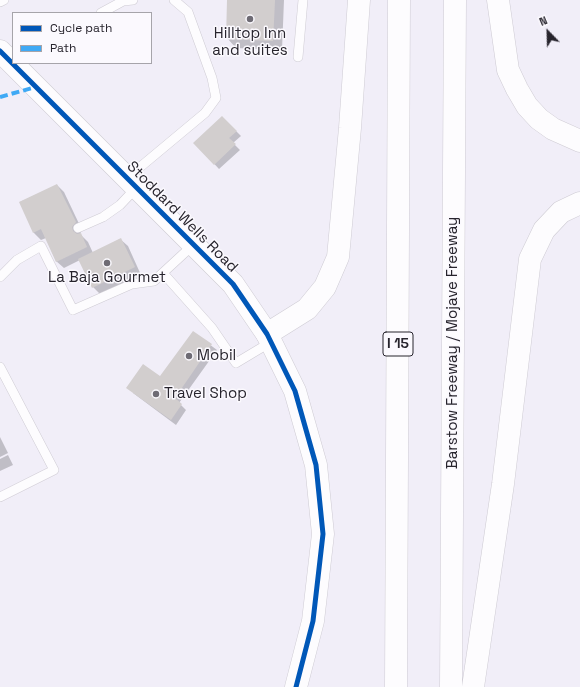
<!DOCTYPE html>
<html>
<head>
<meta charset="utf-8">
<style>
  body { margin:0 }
  #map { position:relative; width:580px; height:687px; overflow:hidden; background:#f1eef8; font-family:"Space Grotesk",sans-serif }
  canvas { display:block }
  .legend { position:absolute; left:12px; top:12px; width:140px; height:52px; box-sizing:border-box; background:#fbf9fe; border:1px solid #a6a4aa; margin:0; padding:5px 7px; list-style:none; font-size:12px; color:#27242d }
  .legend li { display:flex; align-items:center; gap:8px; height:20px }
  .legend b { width:20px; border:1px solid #a6a4aa }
  .north { position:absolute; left:528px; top:12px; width:40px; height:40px; -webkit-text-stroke:3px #fbf9fe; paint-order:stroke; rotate:337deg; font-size:11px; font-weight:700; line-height:16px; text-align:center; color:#27242d }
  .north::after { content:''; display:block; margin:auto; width:14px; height:18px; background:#27242d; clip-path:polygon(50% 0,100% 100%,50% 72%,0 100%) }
</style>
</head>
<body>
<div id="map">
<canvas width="580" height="687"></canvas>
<ul class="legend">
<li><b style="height:5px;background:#0057b8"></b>Cycle path</li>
<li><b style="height:5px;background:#3fa9f5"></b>Path</li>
</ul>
<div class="north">N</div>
</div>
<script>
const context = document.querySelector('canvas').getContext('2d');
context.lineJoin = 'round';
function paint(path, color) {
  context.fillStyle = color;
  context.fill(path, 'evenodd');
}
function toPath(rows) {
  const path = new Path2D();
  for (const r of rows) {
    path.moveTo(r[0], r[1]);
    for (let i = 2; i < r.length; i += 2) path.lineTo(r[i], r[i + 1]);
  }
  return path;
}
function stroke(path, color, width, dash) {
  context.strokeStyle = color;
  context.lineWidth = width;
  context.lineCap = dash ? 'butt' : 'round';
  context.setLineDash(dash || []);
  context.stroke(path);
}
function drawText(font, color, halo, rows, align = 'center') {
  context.font = font + ' "Space Grotesk",sans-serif';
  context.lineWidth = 3;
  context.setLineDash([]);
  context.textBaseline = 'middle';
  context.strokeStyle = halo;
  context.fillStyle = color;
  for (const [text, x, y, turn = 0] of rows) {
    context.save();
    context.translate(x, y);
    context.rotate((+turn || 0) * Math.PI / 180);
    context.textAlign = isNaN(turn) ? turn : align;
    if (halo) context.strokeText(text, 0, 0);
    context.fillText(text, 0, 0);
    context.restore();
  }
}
const shadow = toPath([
  [228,0,284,0,282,50,236,48,227,38],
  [222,117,241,136,233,143,240,150,219,169,195,143],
  [57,185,64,192,82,230,80,234,88,242,93,253,120,239,128,246,141,275,101,295,93,287,80,260,64,268,56,261,46,238,41,240,34,233,20,202],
  [193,332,217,350,179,403,186,410,176,425,133,393,160,378],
  [0,437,8,453,0,457],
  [8,455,13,465,0,471,0,459]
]);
const building = toPath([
  [227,0,275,0,273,41,226,39],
  [222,116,237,131,229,138,236,144,214,165,193,143],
  [57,184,76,222,72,227,73,231,77,234,81,233,87,247,56,262,41,229,33,233,19,202],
  [121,238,135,267,92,288,78,259],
  [193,331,212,344,175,398,182,404,171,420,126,388,143,364,160,376]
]);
const lane = toPath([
  [123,1,133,0],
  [0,2,4,0],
  [101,13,123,1,122,0],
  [298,57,303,0],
  [127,178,205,113,216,98,212,78,188,12,174,0],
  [78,228,103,217,120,205,136,188],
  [163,273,212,328,236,363,271,342],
  [0,277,17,260,41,246,73,310,132,284,154,281,193,245],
  [0,367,54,470,0,497]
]);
const secondary = toPath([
  [0,51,233,284,267,334,295,391,316,465,323,534,313,621,296,687]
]);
const highway = toPath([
  [498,0,508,70,517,89,527,106,539,119,553,129,580,141],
  [267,334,307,309,325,287,338,257,350,128,359,0],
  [396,687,399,0],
  [451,687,455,0],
  [473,687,503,484,530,259,544,230,561,212,580,203]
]);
const quiet = toPath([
  [0,97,36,87]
]);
const cycleway = toPath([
  [0,51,233,284,267,334,295,391,316,465,323,534,313,621,296,687]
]);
const markers = [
  [250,19,4,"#6e6b74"],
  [107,263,4,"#6e6b74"],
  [189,356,4,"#6e6b74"],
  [156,394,4,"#6e6b74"]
];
const shields = [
  [398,344,30]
];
const shieldNames = [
  ["I 15",398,344]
];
const poiNames = [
  ["Hilltop Inn",250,34],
  ["and suites",250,51],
  ["La Baja Gourmet",107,278],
  ["Mobil",197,356,"left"],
  ["Travel Shop",164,394,"left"]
];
const streetNames = [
  ["Stoddard Wells Road",182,217,45],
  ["Barstow Freeway / Mojave Freeway",453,343,-90]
];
paint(shadow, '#0003');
paint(building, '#d2cece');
stroke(lane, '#cecbd3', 10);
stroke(secondary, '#cecbd3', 23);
stroke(highway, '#cecbd3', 23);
stroke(lane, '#fdfcfe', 9);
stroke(secondary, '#fdfcfe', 22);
stroke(highway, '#fdfcfe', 22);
stroke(quiet, '#3fa9f5', 4, [8, 4]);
stroke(cycleway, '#0057b8', 5);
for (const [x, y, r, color] of markers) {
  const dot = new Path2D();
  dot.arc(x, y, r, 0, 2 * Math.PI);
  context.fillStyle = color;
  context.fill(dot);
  stroke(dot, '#fbf9fe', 1.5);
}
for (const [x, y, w] of shields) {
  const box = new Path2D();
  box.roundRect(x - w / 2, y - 12, w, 24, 3);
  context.fillStyle = '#fbf9fe';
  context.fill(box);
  stroke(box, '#27242d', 1);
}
drawText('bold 14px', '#27242d', null, shieldNames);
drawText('15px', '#27242d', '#fbf9fe', poiNames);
drawText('15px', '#27242d', '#fbf9fe', streetNames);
</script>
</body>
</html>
